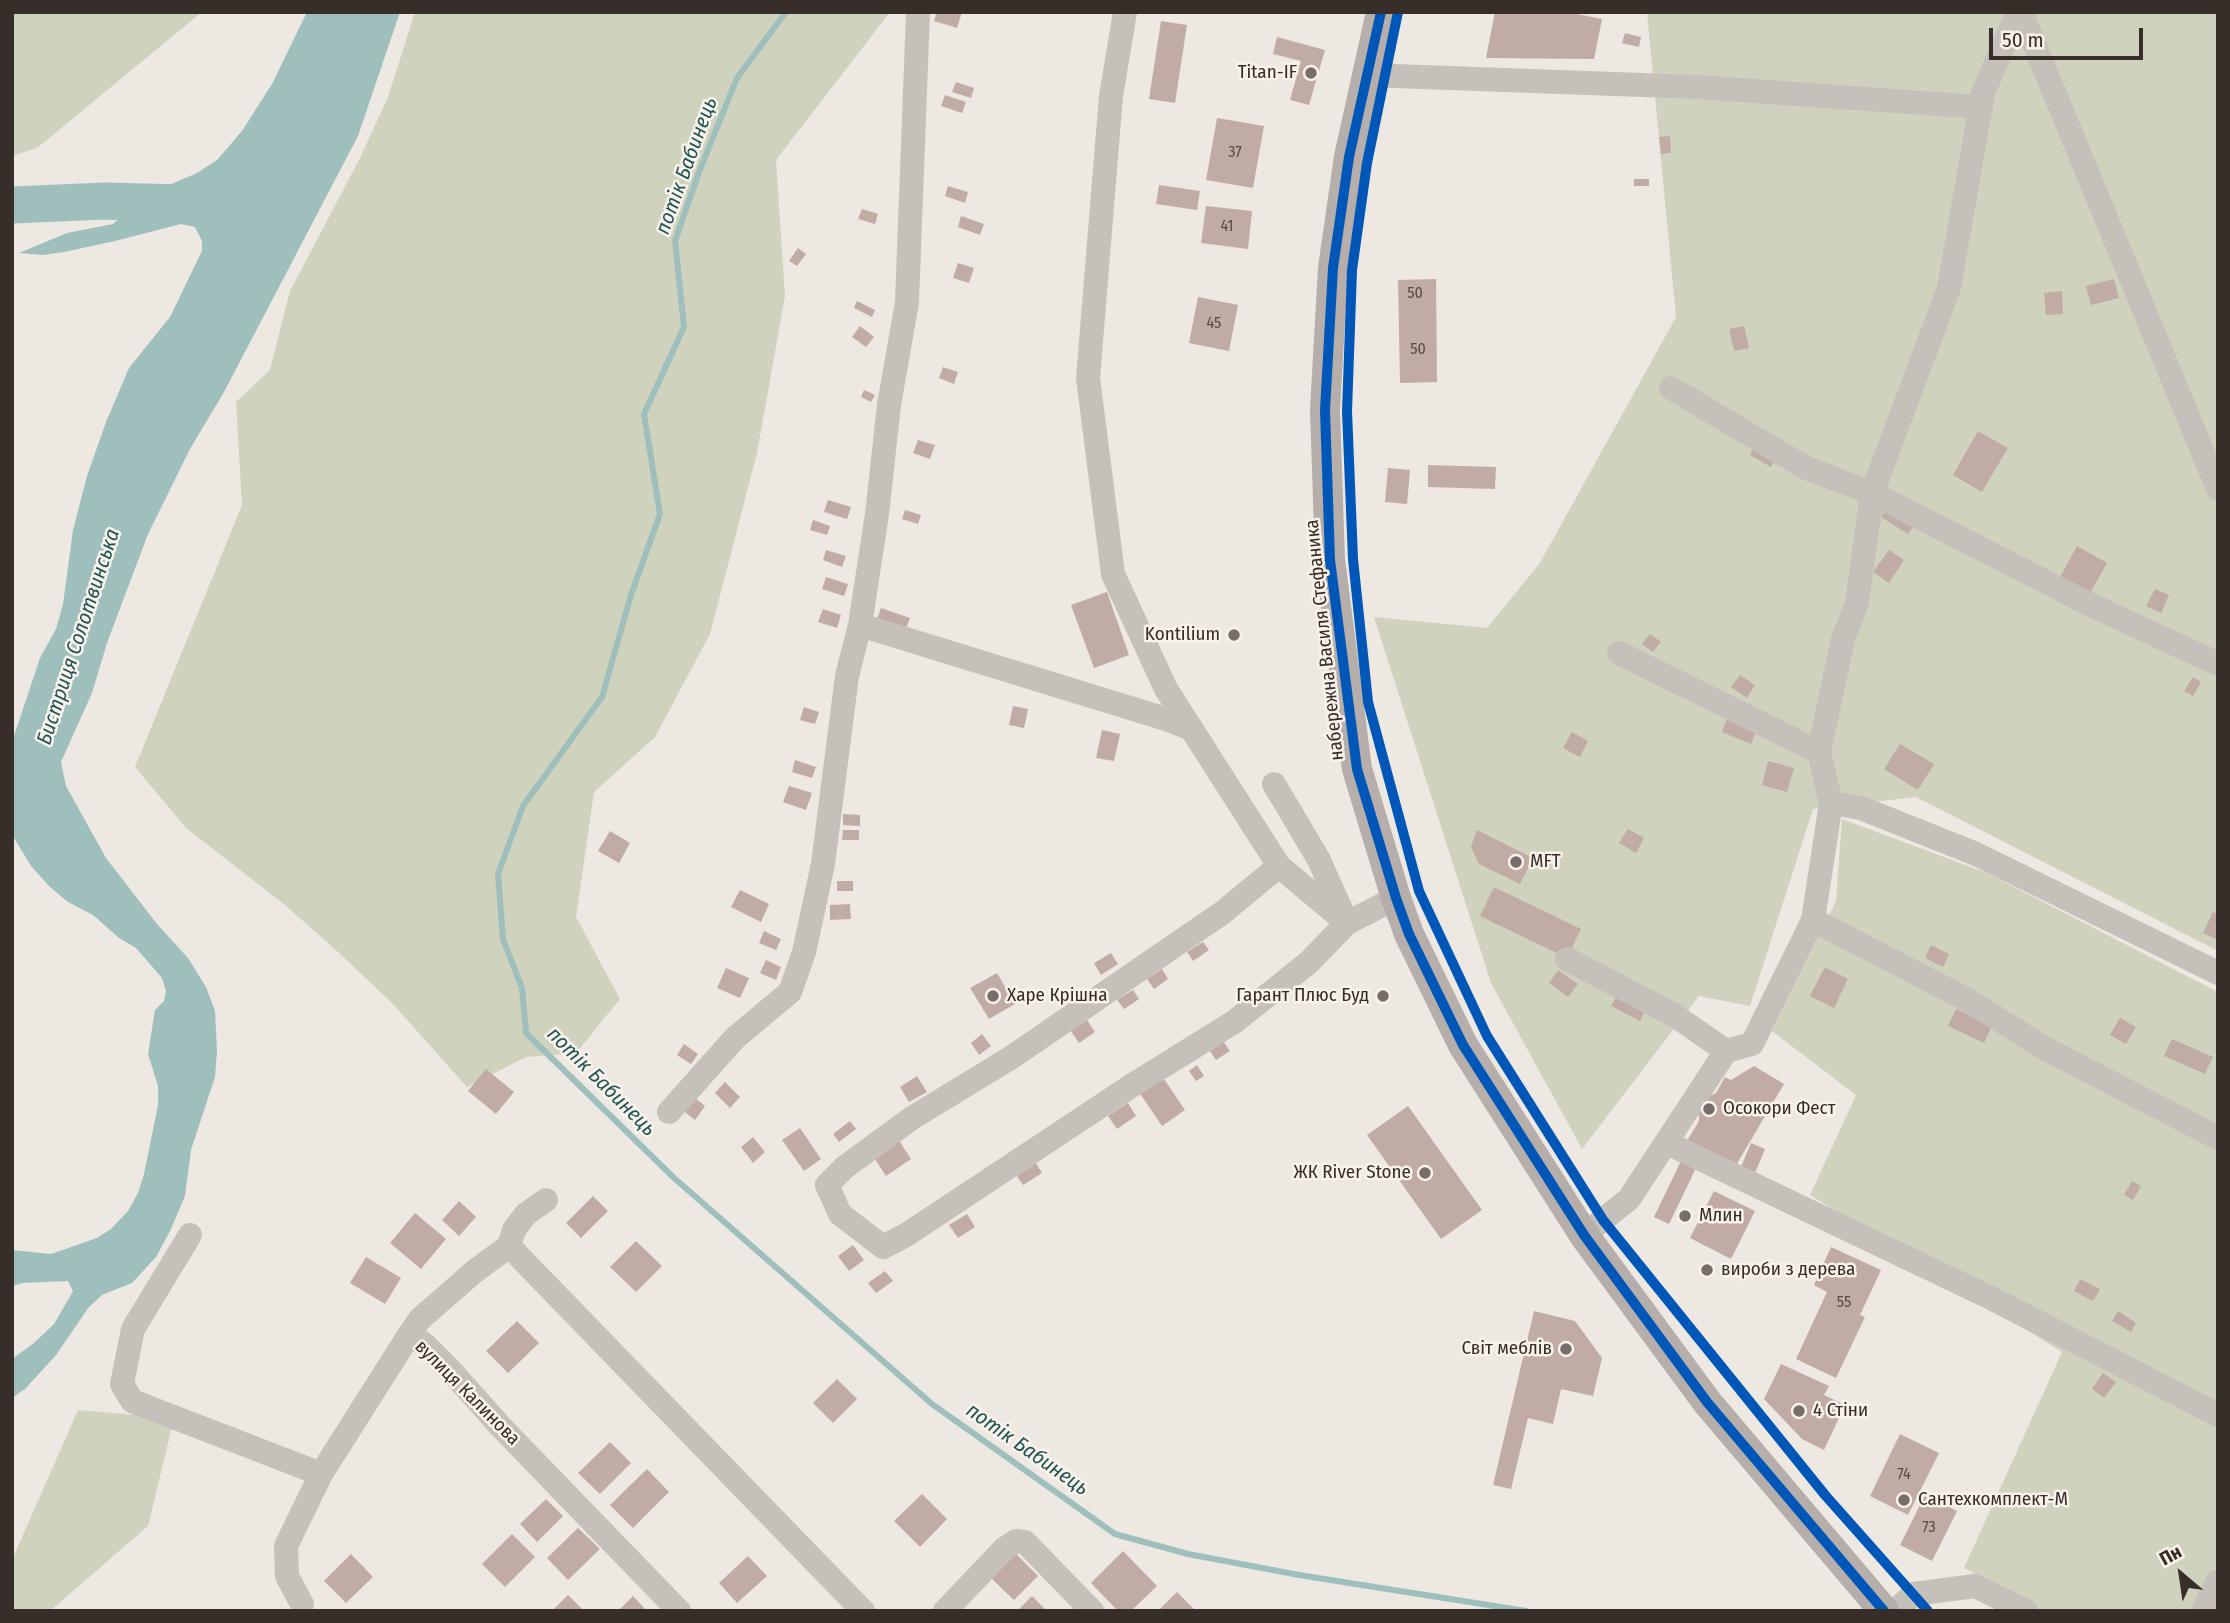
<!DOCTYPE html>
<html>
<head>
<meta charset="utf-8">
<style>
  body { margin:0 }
  #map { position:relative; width:2230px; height:1623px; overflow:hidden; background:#ede8e2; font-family:"Fira Sans Condensed",sans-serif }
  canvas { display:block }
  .frame { position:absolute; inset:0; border:14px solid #372d29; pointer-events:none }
  .north { position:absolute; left:2146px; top:1539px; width:70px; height:70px; -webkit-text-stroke:5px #f9f2ea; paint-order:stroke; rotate:331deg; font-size:19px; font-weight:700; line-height:28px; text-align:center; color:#372d29 }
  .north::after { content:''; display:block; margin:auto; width:24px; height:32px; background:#372d29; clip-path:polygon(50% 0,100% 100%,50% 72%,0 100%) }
  .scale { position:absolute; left:1989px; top:28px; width:154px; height:32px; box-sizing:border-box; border:4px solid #372d29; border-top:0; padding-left:9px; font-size:21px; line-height:24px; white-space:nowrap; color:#372d29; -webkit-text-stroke:5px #f9f2ea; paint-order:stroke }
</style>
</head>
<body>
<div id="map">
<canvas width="2230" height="1623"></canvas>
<div class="frame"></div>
<div class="north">Пн</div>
<div class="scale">50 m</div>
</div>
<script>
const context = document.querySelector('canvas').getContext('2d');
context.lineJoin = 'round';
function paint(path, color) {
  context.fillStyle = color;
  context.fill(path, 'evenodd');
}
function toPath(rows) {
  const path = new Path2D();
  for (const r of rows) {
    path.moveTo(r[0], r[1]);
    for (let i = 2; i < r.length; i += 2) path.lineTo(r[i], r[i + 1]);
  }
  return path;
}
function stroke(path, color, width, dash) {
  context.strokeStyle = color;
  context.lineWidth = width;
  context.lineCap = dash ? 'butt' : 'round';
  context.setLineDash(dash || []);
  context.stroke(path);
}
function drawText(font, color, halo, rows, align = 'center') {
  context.font = font + ' "Fira Sans Condensed",sans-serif';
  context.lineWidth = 5;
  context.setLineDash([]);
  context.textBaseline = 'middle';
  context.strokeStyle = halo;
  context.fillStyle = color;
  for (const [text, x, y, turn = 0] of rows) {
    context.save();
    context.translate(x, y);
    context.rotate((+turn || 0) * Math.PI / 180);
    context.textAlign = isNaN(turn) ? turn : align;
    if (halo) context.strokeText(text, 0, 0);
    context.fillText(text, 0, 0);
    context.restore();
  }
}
const green = toPath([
  [12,12,202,12,37,148,12,156],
  [415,12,890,12,776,160,785,296,757,453,710,634,655,737,594,792,576,917,620,999,576,1053,526,1057,467,1087,392,1003,337,951,285,905,186,828,135,767,242,505,236,402,270,370,290,291,360,158,388,97],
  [1647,12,2218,12,2218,951,1916,797,1813,809,1750,1006,1699,996,1582,1149,1491,983,1374,617,1487,628,1540,563,1676,317],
  [1842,819,1987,873,2218,992,2218,1611,2043,1611,1964,1568,2062,1352,1810,1195,1856,1095,1772,1031,1836,901],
  [78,1410,174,1418,148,1526,50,1611,12,1611,12,1560]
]);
const water = toPath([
  [307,12,400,12,358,136,224,392,190,449,148,534,107,643,92,693,61,762,66,786,106,858,157,924,188,958,206,987,215,1011,217,1050,215,1077,191,1150,185,1196,170,1231,156,1257,132,1283,102,1295,89,1307,56,1355,25,1389,12,1398,12,1359,34,1343,54,1324,73,1291,68,1281,23,1283,12,1286,12,1250,51,1254,97,1238,111,1229,128,1211,138,1193,144,1174,158,1105,158,1086,148,1054,155,1010,164,1001,166,991,162,978,136,948,119,938,93,915,68,902,50,887,31,866,14,838,12,742,40,658,56,629,63,604,73,530,87,476,106,422,129,368,170,317,202,251,202,241,195,227,181,224,115,241,64,252,43,255,19,253,67,233,113,224,146,195,197,173,217,160,242,131,272,84]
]);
const stream = toPath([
  [786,12,737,78,699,172,675,241,684,327,644,414,660,514,631,595,602,697,523,806,498,874,503,939,522,988,526,1033,673,1177,932,1404,1115,1534,1188,1554,1299,1575,1526,1611]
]);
const river = toPath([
  [12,205,105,201,186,203]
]);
const building = toPath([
  [937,12,962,12,957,28,934,21],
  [1495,12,1567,12,1602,19,1594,59,1486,58],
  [1161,21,1187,25,1175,103,1149,99],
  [1625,33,1641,37,1639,47,1622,43],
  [1277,37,1325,50,1309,105,1290,100,1301,61,1273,54],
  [956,82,974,88,971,98,952,92],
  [945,95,966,102,962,113,941,106],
  [1217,118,1264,126,1253,188,1206,180],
  [1670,136,1671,153,1661,154,1659,137],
  [1634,179,1649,179,1649,186,1634,186],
  [1159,185,1200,191,1197,210,1156,204],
  [948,186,968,192,965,203,945,196],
  [1206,206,1252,211,1248,249,1201,243],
  [862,209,878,214,875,224,858,219],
  [961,216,984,224,980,235,958,227],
  [798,248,806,254,797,266,789,261],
  [958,263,974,268,969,283,953,278],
  [1436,279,1437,382,1400,383,1398,280],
  [2114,279,2119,298,2091,305,2086,286],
  [2062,291,2063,314,2046,315,2044,293],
  [1198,297,1238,305,1229,351,1189,343],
  [857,301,875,310,872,317,854,308],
  [860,326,874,337,866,347,852,337],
  [1744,326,1749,348,1734,351,1729,329],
  [943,367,958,372,954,384,939,378],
  [864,390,875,395,871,402,861,397],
  [1978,431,2008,448,1982,492,1953,475],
  [918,440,935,445,930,459,913,453],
  [1755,445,1777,457,1771,467,1750,455],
  [1428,465,1496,467,1495,489,1428,487],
  [1388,468,1410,470,1407,504,1385,502],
  [828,500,851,507,847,519,824,512],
  [1886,509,1913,526,1908,534,1881,517],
  [905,510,921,515,918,524,902,519],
  [813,520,830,526,827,535,810,530],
  [2077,546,2107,563,2090,593,2060,577],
  [826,550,846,556,842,567,823,560],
  [1889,550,1904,560,1889,583,1873,572],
  [826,577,848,584,844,596,822,589],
  [2155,589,2169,595,2161,613,2146,606],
  [1107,592,1129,655,1094,668,1071,605],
  [881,608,910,618,905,631,876,622],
  [823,609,841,615,837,628,818,622],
  [1650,634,1661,642,1653,652,1642,644],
  [1740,675,1755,685,1747,698,1731,687],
  [2193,677,2201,682,2193,696,2184,691],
  [1013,706,1028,709,1024,728,1009,725],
  [804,707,819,712,815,724,800,720],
  [1728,715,1758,726,1751,744,1722,732],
  [1102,730,1120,734,1114,761,1096,758],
  [1572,732,1588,741,1580,757,1563,748],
  [1900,744,1934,764,1918,790,1884,769],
  [795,760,816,767,812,778,792,772],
  [1768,761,1794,768,1787,792,1762,785],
  [789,786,812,793,806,810,783,802],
  [843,814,860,815,860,826,843,825],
  [1628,829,1644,838,1636,853,1619,843],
  [843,830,859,830,859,840,842,840],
  [1477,830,1533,858,1520,884,1479,864,1471,847],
  [610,831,630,843,619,863,598,851],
  [837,881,853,881,853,891,837,891],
  [1494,887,1581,929,1567,958,1480,916],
  [740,890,769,904,761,922,731,907],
  [850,904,851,919,830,920,830,905],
  [2213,912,2218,914,2218,940,2203,933],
  [764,931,781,939,776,950,759,943],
  [1203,942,1209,950,1193,961,1187,952],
  [1931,945,1949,954,1943,967,1925,958],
  [1111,953,1118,964,1101,975,1094,963],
  [766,960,781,967,776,980,760,973],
  [1825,967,1848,979,1834,1008,1810,996],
  [726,968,749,978,740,998,717,988],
  [1162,969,1168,979,1154,989,1147,979],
  [1558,970,1578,984,1568,997,1549,983],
  [997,973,1015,1004,989,1019,970,988],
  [1133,990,1139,999,1124,1009,1117,1000],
  [1618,994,1646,1009,1640,1021,1611,1006],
  [1956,1009,1992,1025,1984,1043,1948,1026],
  [2120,1018,2136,1027,2126,1044,2110,1035],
  [1087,1020,1095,1032,1079,1043,1071,1031],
  [982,1034,991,1046,979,1055,971,1043],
  [2172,1039,2213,1057,2205,1074,2164,1056],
  [1223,1041,1230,1051,1216,1060,1210,1051],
  [684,1044,698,1054,691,1064,677,1055],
  [1197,1065,1204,1076,1196,1081,1189,1071],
  [1754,1066,1784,1084,1732,1172,1685,1144,1699,1121,1699,1102,1716,1093,1725,1077,1731,1080],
  [486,1069,514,1092,496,1114,468,1091],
  [917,1076,927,1092,909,1102,900,1087],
  [1162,1076,1185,1110,1162,1126,1139,1092],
  [725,1082,740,1097,730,1108,715,1093],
  [690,1094,705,1106,695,1120,680,1108],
  [1128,1103,1136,1116,1117,1129,1108,1116],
  [1408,1106,1482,1210,1441,1239,1367,1135],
  [850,1121,856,1129,839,1142,833,1134],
  [800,1128,821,1159,804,1171,782,1140],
  [753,1137,765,1152,753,1163,741,1147],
  [898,1139,911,1159,886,1176,873,1156],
  [1751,1143,1765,1149,1752,1180,1738,1174],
  [1681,1161,1696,1168,1669,1224,1654,1217],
  [1036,1163,1042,1173,1023,1185,1017,1176],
  [2132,1181,2141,1186,2133,1200,2124,1195],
  [1714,1191,1755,1211,1731,1259,1690,1238],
  [593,1196,608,1211,581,1238,566,1223],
  [459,1201,476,1217,459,1236,442,1220],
  [415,1213,446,1239,421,1269,390,1243],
  [967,1214,975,1227,958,1238,949,1225],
  [636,1241,662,1266,636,1292,610,1267],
  [853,1245,864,1260,849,1271,838,1256],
  [1831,1247,1881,1270,1860,1315,1865,1317,1836,1378,1796,1359,1827,1292,1814,1285],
  [366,1257,401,1278,385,1304,350,1283],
  [885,1271,893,1281,876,1293,868,1283],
  [2080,1279,2100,1289,2093,1301,2074,1291],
  [1534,1311,1575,1321,1602,1358,1593,1396,1561,1389,1553,1424,1528,1418,1511,1489,1493,1485],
  [2118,1311,2136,1323,2131,1332,2112,1321],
  [517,1321,539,1343,508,1373,486,1351],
  [1781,1364,1829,1386,1824,1395,1845,1405,1824,1450,1802,1439,1764,1399],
  [2103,1373,2116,1382,2104,1398,2092,1389],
  [837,1379,857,1399,833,1423,813,1403],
  [1900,1434,1939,1453,1908,1515,1870,1496],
  [610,1442,631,1463,600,1494,578,1473],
  [647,1469,669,1492,633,1528,610,1505],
  [922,1494,947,1519,920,1547,894,1521],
  [1925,1495,1957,1511,1932,1561,1900,1545],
  [546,1499,563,1516,537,1542,520,1524],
  [578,1528,600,1549,568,1580,547,1558],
  [512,1534,535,1557,505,1587,482,1564],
  [1123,1551,1157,1586,1131,1611,1118,1611,1091,1583],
  [351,1554,373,1577,346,1603,324,1581],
  [1016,1554,1038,1576,1014,1600,991,1578],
  [748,1556,767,1576,737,1603,719,1583],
  [1177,1592,1196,1611,1158,1611],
  [568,1595,584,1611,552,1611],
  [633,1596,647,1611,618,1611],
  [1032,1596,1047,1611,1017,1611]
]);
const minor = toPath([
  [1125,12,1111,96,1088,378,1113,574,1166,689,1279,866,1347,923,1396,898],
  [2021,12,2218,489],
  [1367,75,1697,87,1981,107],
  [1671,388,1806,468,1872,493,2089,604,2218,664],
  [860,625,1166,719,1192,729],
  [1619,653,1819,752],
  [1274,784,1319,860,1347,923,1308,963,1234,1022,1131,1086,906,1235,883,1247,840,1214,827,1185,845,1167,912,1118,1012,1057,1222,913,1279,866],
  [1831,803,1861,808,1976,854,2218,973],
  [1813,920,1966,999,2046,1049,2218,1138],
  [1567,959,1674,1015,1726,1051],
  [669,1112,735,1038,790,992,804,952,823,864,847,676,860,625,877,514,889,405,907,302,918,12],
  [1667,1143,1993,1299,2218,1415],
  [546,1200,526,1214,514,1230,509,1246,863,1611],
  [190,1235,133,1329,122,1384,132,1401,321,1474],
  [1584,1235,1629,1199,1726,1051,1752,1044,1813,920,1831,803,1819,752,1843,639,1857,603,1872,493,1949,288,1983,93,2018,12],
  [409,1335,420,1319,475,1271,509,1246],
  [302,1604,287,1576,286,1546,321,1474,409,1335,424,1344,452,1372,501,1427,679,1611],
  [945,1611,1004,1549,1016,1541,1025,1542,1092,1611],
  [1895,1611,1914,1594,1975,1586,2026,1611],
  [2203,1611,2218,1581]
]);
const major = toPath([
  [1381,12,1349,157,1333,268,1325,410,1330,560,1357,769,1396,898,1409,934,1463,1045,1584,1235,1707,1402,1884,1611]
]);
const cycleway = toPath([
  [1381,12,1349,157,1333,268,1325,410,1330,560,1357,769,1396,898,1409,934,1463,1045,1584,1235,1707,1402,1884,1611],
  [1398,12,1367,163,1352,270,1347,411,1353,559,1368,702,1419,891,1487,1036,1603,1220,1825,1495,1928,1611]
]);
const markers = [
  [1311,73,7,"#776e6a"],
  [1234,635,7,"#776e6a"],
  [1516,862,7,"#776e6a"],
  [993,996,7,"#776e6a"],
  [1383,996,7,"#776e6a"],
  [1709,1109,7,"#776e6a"],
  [1425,1173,7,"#776e6a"],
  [1685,1216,7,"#776e6a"],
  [1707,1270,7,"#776e6a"],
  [1566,1349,7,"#776e6a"],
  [1799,1411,7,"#776e6a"],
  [1904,1500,7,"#776e6a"]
];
const numberNames = [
  ["37",1235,153],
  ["41",1227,227],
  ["50",1415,294],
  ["45",1214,324],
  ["50",1418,350],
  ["55",1844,1303],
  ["74",1904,1475],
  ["73",1929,1528]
];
const poiNames = [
  ["Titan-IF",1297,73,"right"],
  ["Kontilium",1220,635,"right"],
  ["MFT",1530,862],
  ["Харе Крішна",1007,996],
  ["Гарант Плюс Буд",1369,996,"right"],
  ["Осокори Фест",1723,1109],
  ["ЖК River Stone",1411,1173,"right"],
  ["Млин",1699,1216],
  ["вироби з дерева",1721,1270],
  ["Світ меблів",1552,1349,"right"],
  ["4 Стіни",1813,1411],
  ["Сантехкомплект-М",1918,1500]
];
const streetNames = [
  ["набережна Василя Стефаника",1325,640,-96],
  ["вулиця Калинова",467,1393,45]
];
const waterNames = [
  ["потік Бабинець",687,166,-70],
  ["Бистриця Солотвинська",79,637,-72],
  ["потік Бабинець",601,1082,45],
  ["потік Бабинець",1027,1450,35]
];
paint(green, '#cfd2bd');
paint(water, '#9fbfbd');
stroke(stream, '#9fbfbd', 6);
stroke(river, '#9fbfbd', 37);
paint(building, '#c0aca4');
stroke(minor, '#c6c0bb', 24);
stroke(major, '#b5aeaa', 30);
stroke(cycleway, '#0057b8', 10);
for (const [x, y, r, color] of markers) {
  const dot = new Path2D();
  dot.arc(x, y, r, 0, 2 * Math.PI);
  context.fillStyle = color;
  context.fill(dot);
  stroke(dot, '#f9f2ea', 2.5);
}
drawText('16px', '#594d48', null, numberNames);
drawText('19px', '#372d29', '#f9f2ea', poiNames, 'left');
drawText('19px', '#372d29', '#f9f2ea', streetNames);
drawText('italic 21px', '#215557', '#f9f2ea', waterNames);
</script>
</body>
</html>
